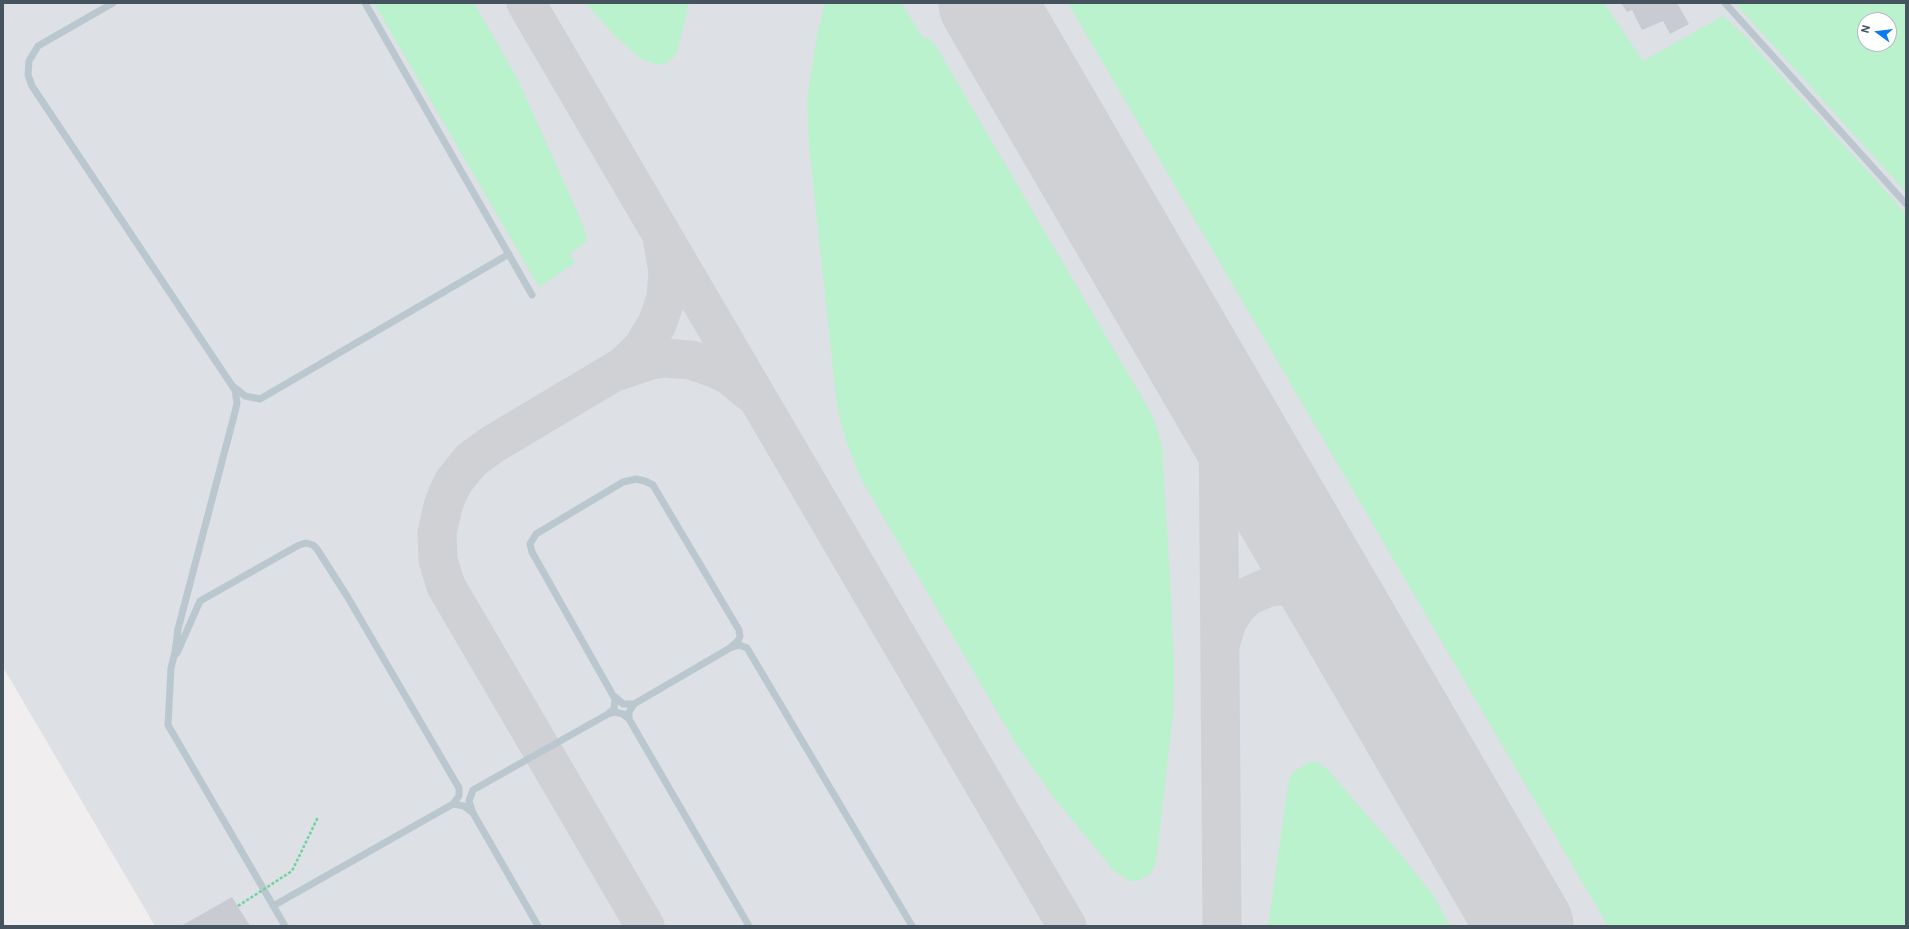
<!DOCTYPE html>
<html>
<head>
<meta charset="utf-8">
<style>
  body { margin:0 }
  #map { position:relative; width:1909px; height:929px; overflow:hidden; background:#f1eeef; font-family:Roboto,sans-serif }
  canvas { display:block }
  .frame { position:absolute; inset:0; border:4px solid #45535e; pointer-events:none }
  .north { position:absolute; left:1857px; top:12px; width:40px; height:40px; box-sizing:border-box; background:#fff; border:1px solid #b5babf; border-radius:50%; rotate:285deg; font-size:11px; font-weight:700; line-height:16px; text-align:center; color:#45535e }
  .north::after { content:''; display:block; margin:auto; width:14px; height:18px; background:#0c7aee; clip-path:polygon(50% 0,100% 100%,50% 72%,0 100%) }
</style>
</head>
<body>
<div id="map">
<canvas width="1909" height="929"></canvas>
<div class="frame"></div>
<div class="north">N</div>
</div>
<script>
const context = document.querySelector('canvas').getContext('2d');
context.lineJoin = 'round';
function paint(path, color) {
  context.fillStyle = color;
  context.fill(path, 'evenodd');
}
function toPath(rows) {
  const path = new Path2D();
  for (const r of rows) {
    path.moveTo(r[0], r[1]);
    for (let i = 2; i < r.length; i += 2) path.lineTo(r[i], r[i + 1]);
  }
  return path;
}
function stroke(path, color, width, dash) {
  context.strokeStyle = color;
  context.lineWidth = width;
  context.lineCap = dash ? 'butt' : 'round';
  context.setLineDash(dash || []);
  context.stroke(path);
}
const airport = toPath([
  [3,3,1906,3,1906,926,155,926,3,667],
  [1865,20,1889,20,1889,44,1865,44]
]);
const green = toPath([
  [374,3,474,3,517,78,584,227,587,241,570,254,575,263,539,287],
  [586,3,689,3,677,52,673,58,666,63,658,65,641,59,614,35],
  [825,3,901,3,923,38,930,39,934,43,1151,413,1158,431,1162,447,1171,595,1174,669,1173,714,1156,862,1151,873,1138,881,1130,881,1114,871,1052,795,1016,744,861,479,846,441,837,406,809,145,807,100,817,35],
  [1068,3,1604,3,1643,61,1723,16,1745,36,1906,214,1906,926,1608,926],
  [1735,3,1906,3,1906,192],
  [1865,20,1889,20,1889,44,1865,44],
  [1310,762,1317,762,1328,770,1396,849,1433,895,1450,926,1268,926,1288,785,1290,776,1295,771]
]);
const taxiway = toPath([
  [526,3,1067,926],
  [618,371,651,360,664,358,691,360,717,369,729,375,751,393],
  [1208,382,1218,412,1222,926],
  [1221,642,1227,622,1237,606,1248,596,1269,587,1290,585,1311,589,1331,597,1341,610],
  [645,926,446,586,438,560,437,533,443,506,448,493,454,481,471,460,493,444,624,366,643,347,657,324,666,298,668,271,663,243]
]);
const runway = toPath([
  [987,3,1525,926]
]);
const building = toPath([
  [1621,3,1677,3,1689,24,1670,34,1663,21,1642,30,1632,10,1627,12],
  [232,897,250,926,181,926]
]);
const lane = toPath([
  [113,3,38,46,29,61,28,75,32,86,235,390,237,403,235,412,178,629,175,652,171,668,168,725,285,926],
  [365,3,532,295],
  [1725,3,1906,204],
  [234,387,245,396,260,399,509,254],
  [177,653,200,601,299,545,306,543,313,545,317,549,347,596,459,788,459,796,453,804,273,906],
  [615,697,623,704,634,704],
  [608,714,614,709,615,699,532,552,530,544,536,534,623,482,636,479,645,481,653,485,739,630,740,636,738,641,730,648],
  [629,719,629,712,634,704,730,648,739,645,747,648,912,926],
  [453,804,464,806,473,813,538,926],
  [473,813,469,801,473,790,608,714,615,712,623,714,629,719,749,926]
]);
const pathBridge = toPath([
  [238,906,292,871,318,817]
]);
paint(airport, '#dde0e4');
paint(green, '#baf2cd');
stroke(taxiway, '#d0d1d4', 39);
stroke(runway, '#d0d1d4', 97);
paint(building, '#c8ccd2');
stroke(lane, '#bbc7cf', 7);
stroke(pathBridge, '#6fd39d', 2.5, [3, 2]);
</script>
</body>
</html>
